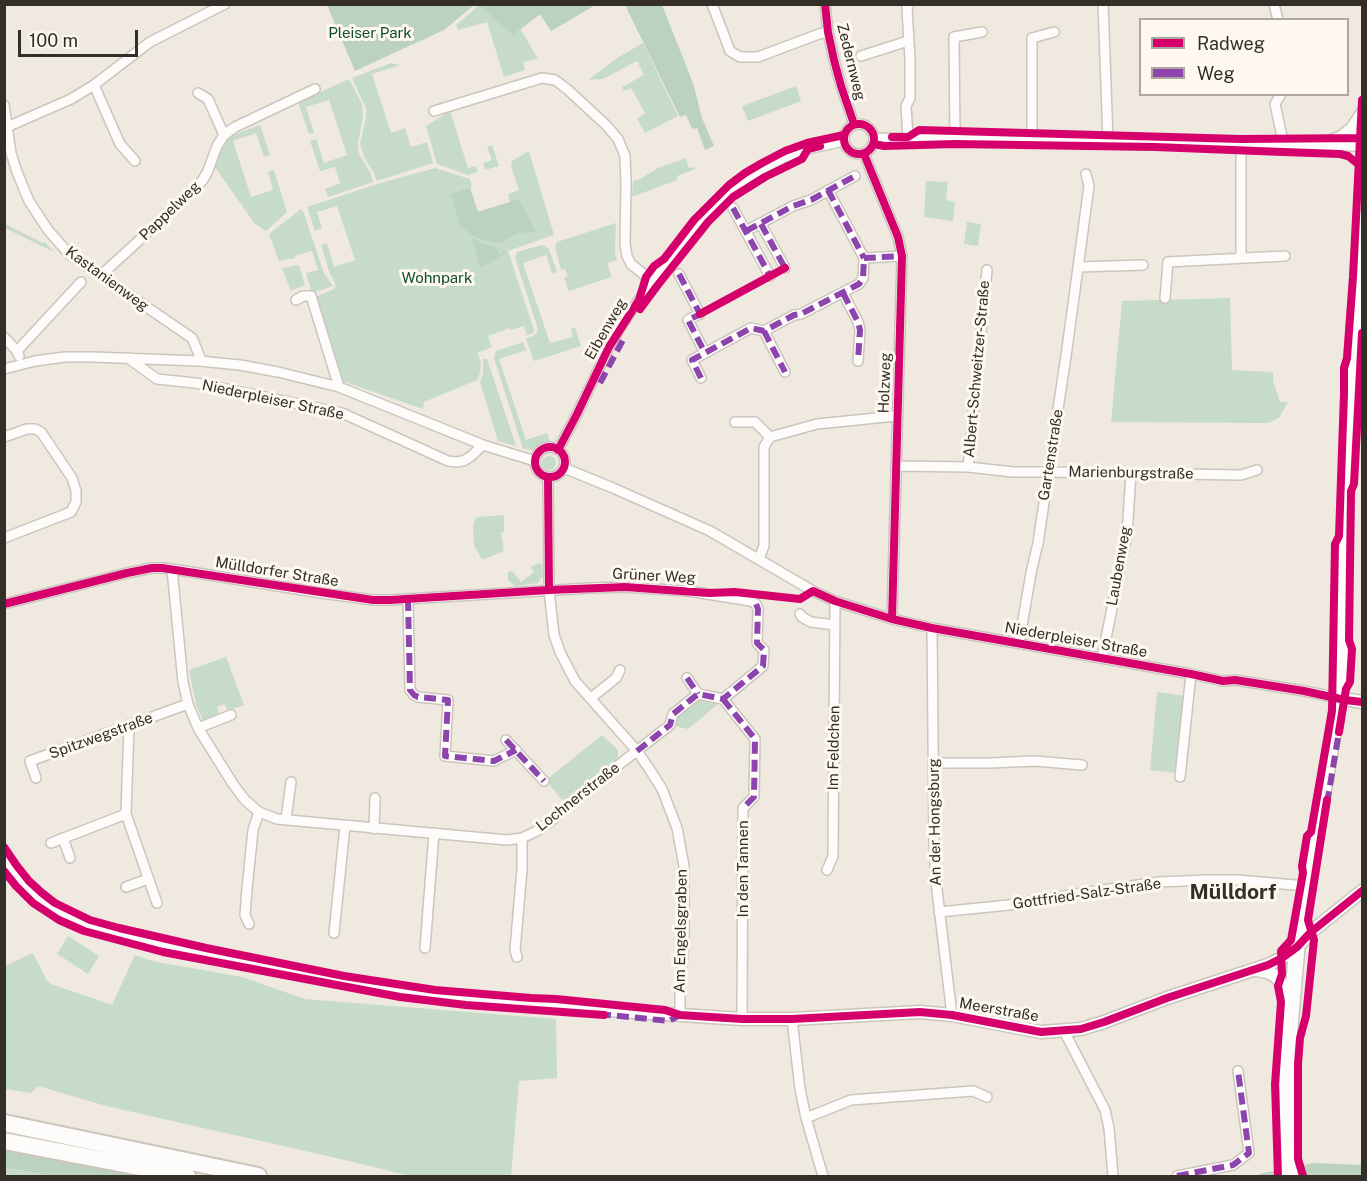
<!DOCTYPE html>
<html>
<head>
<meta charset="utf-8">
<style>
  body { margin:0 }
  #map { position:relative; width:1367px; height:1181px; overflow:hidden; background:#f0e9df; font-family:"Public Sans",sans-serif }
  canvas { display:block }
  .frame { position:absolute; inset:0; border:6px solid #332e27; pointer-events:none }
  .legend { position:absolute; left:1139px; top:18px; width:210px; height:78px; box-sizing:border-box; background:#fef8f1; border:2px solid #ada7a0; margin:0; padding:8px 10px; list-style:none; font-size:18px; color:#332e27 }
  .legend li { display:flex; align-items:center; gap:12px; height:30px }
  .legend b { width:30px; border:2px solid #ada7a0 }
  .scale { position:absolute; left:18px; top:30px; width:120px; height:27px; box-sizing:border-box; border:3px solid #332e27; border-top:0; padding-left:8px; font-size:18px; line-height:21px; white-space:nowrap; color:#332e27; -webkit-text-stroke:4px #fef8f1; paint-order:stroke }
</style>
</head>
<body>
<div id="map">
<canvas width="1367" height="1181"></canvas>
<div class="frame"></div>
<ul class="legend">
<li><b style="height:8px;background:#d6006c"></b>Radweg</li>
<li><b style="height:8px;background:#8e44ad"></b>Weg</li>
</ul>
<div class="scale">100 m</div>
</div>
<script>
const context = document.querySelector('canvas').getContext('2d');
context.lineJoin = 'round';
function paint(path, color) {
  context.fillStyle = color;
  context.fill(path, 'evenodd');
}
function toPath(rows) {
  const path = new Path2D();
  for (const r of rows) {
    if (r.length === 3) {
      path.moveTo(r[0] + r[2], r[1]);
      path.arc(r[0], r[1], r[2], 0, 2 * Math.PI);
      continue;
    }
    path.moveTo(r[0], r[1]);
    for (let i = 2; i < r.length; i += 2) path.lineTo(r[i], r[i + 1]);
  }
  return path;
}
function stroke(path, color, width, dash) {
  context.strokeStyle = color;
  context.lineWidth = width;
  context.lineCap = dash ? 'butt' : 'round';
  context.setLineDash(dash || []);
  context.stroke(path);
}
function drawText(font, color, halo, rows, align = 'center') {
  context.font = font + ' "Public Sans",sans-serif';
  context.lineWidth = 6;
  context.setLineDash([]);
  context.textBaseline = 'middle';
  context.strokeStyle = halo;
  context.fillStyle = color;
  for (const [text, x, y, turn = 0] of rows) {
    context.save();
    context.translate(x, y);
    context.rotate((+turn || 0) * Math.PI / 180);
    context.textAlign = isNaN(turn) ? turn : align;
    if (halo) context.strokeText(text, 0, 0);
    context.fillText(text, 0, 0);
    context.restore();
  }
}
const green = toPath([
  [479,5,595,5,551,31,540,14,518,31,521,30,538,59,523,62,525,70,504,77,487,22,458,30,456,25],
  [643,43,678,116,645,133,637,119,645,113,631,88,624,91,622,87,644,75,637,61,603,79,588,80,617,58],
  [391,63,400,65,372,74,391,133,405,128,411,147,427,142,433,163,377,181,373,171,365,159,360,144,366,117,366,108,352,78],
  [349,79,362,104,363,116,358,144,359,154,370,172,373,182,328,197,325,189,340,183,335,167,320,171,310,141,316,139,324,163,347,155,329,100,306,107,314,133,309,134,298,102],
  [796,86,801,101,748,121,742,106],
  [450,111,468,168,476,166,478,172,468,175,437,164,426,126],
  [260,125,270,155,264,157,256,133,233,141,251,197,273,190,268,172,274,170,287,212,266,231,255,224,212,163,218,146,233,135],
  [492,145,499,166,485,170,483,163,492,160,487,147],
  [529,151,554,235,508,251,534,330,533,333,527,335,524,326,511,330,510,328,488,336,492,347,477,353,481,362,480,373,477,380,424,402,423,409,342,381,313,298,334,289,336,286,329,271,321,245,327,243,334,267,355,260,337,206,317,212,322,228,315,231,307,207,377,184,435,168,470,179,472,187,470,188,478,212,510,202,508,194,519,190,511,166,512,161],
  [686,158,689,168,694,167,695,169,677,176,677,180,632,197,633,181,638,180,658,168],
  [926,181,948,182,946,200,955,202,953,221,924,217],
  [301,209,303,211,324,273,333,286,312,293,306,273,318,270,312,251,295,256,295,258,279,261,269,234],
  [967,222,981,224,978,246,964,244],
  [616,223,615,252,617,260,607,263,612,277,569,291,564,278,568,276,565,269,561,270,555,247,557,242],
  [5,224,43,243,45,242,54,252,5,228],
  [542,245,549,249,557,272,552,273,546,255,523,263,550,343,573,337,571,329,575,327,581,346,534,361,526,339,535,335,538,329,515,258,517,252],
  [299,265,305,285,291,291,282,268],
  [1230,298,1232,370,1273,372,1273,381,1280,402,1288,402,1279,418,1269,423,1111,422,1122,301],
  [523,342,526,350,499,359,526,440,547,433,550,442,541,444,533,450,523,449,494,358,496,351],
  [483,359,487,359,516,446,498,441,480,382,483,374],
  [549,463,7],
  [504,515,504,532,501,533,504,551,482,560,474,545,473,526,476,517],
  [539,563,542,564,543,576,538,583,515,586,508,580,508,572,512,571,521,582,534,572,530,567],
  [226,657,244,705,228,711,224,704,217,707,219,716,206,721,203,721,196,704,189,670],
  [1157,692,1186,696,1177,773,1150,770],
  [696,700,718,704,688,729,675,726,677,716],
  [602,735,618,750,618,757,568,800,562,800,546,780],
  [68,936,99,956,88,974,57,954],
  [33,953,47,981,51,984,112,1005,135,955,152,961,242,977,305,999,556,1019,557,1078,519,1081,511,1176,410,1176,345,1160,106,1106,38,1086,31,1093,5,1089,5,966],
  [5,1167,51,1176,5,1176]
]);
const forest = toPath([
  [327,5,474,5,444,30,355,71],
  [479,5,595,5,551,31,540,14,513,35],
  [625,5,662,5,693,83,702,118,714,146,705,150,697,128,692,129,686,115,680,117],
  [470,188,478,212,519,199,536,232,518,233,504,241,494,243,473,236,460,225,451,194],
  [472,238,483,244,496,247,499,254,508,251,486,265,480,267],
  [4,1149,44,1156,143,1176,51,1176,5,1167],
  [1314,1163,1362,1165,1362,1176,1259,1176,1259,1174]
]);
const minor = toPath([
  [712,4,730,51,740,57,758,57,819,34,828,32],
  [825,4,828,32,834,60,841,86,854,124],
  [1103,4,1108,140],
  [1274,4,1278,20],
  [861,56,908,41],
  [94,85,120,144,135,161],
  [198,93,208,99,224,135],
  [1281,94,1275,104,1284,146],
  [4,105,11,153,17,172,29,201,48,230,69,254,192,338,200,357,199,361],
  [434,111,542,78,555,80,567,89,606,125,618,139,625,156,626,184,625,244,627,256,631,264,653,282],
  [859,139,15],
  [7,127,71,99,94,85,150,42,225,4],
  [908,137,906,106,910,98,910,60,907,8,909,4],
  [874,138,1079,139,1284,146,1362,146],
  [955,138,954,37,982,32],
  [1032,139,1032,38,1054,32],
  [864,154,898,237,902,256,892,619],
  [828,190,864,258],
  [733,208,770,276],
  [761,224,785,268],
  [746,231,793,206,811,200,855,176],
  [1241,258,1241,144],
  [1078,267,1143,265],
  [679,274,700,314,688,320,705,353],
  [100,276,132,247,202,181,207,173,217,146,224,135,235,127,315,89],
  [843,293,858,322,860,330,858,361],
  [1165,298,1168,262,1285,256],
  [296,300,303,296,311,296,339,387],
  [764,331,785,372],
  [4,337,17,351,19,356],
  [17,351,81,282],
  [128,358,157,379,195,383,217,387,342,413,448,461,456,462,463,461,470,457,483,445],
  [4,369,35,361,65,357,93,357,199,361,240,365,278,372,339,387,483,445,535,461],
  [701,378,692,360,751,328,764,331,794,315,801,314,859,284,863,278,864,258,902,256],
  [735,422,755,422,770,437,817,424,896,416],
  [4,437,27,429,35,429,41,432,72,478,76,491,76,502,71,512,4,538],
  [550,462,15],
  [558,450,577,414,609,347,623,323,639,300,668,262,714,206,742,182,760,170,783,158,808,149,844,141],
  [896,466,968,467,1013,472,1049,472,1241,475,1257,470],
  [968,467,987,270],
  [564,468,613,488,710,531,813,591,835,601,892,619,932,628,1191,674,1223,681,1235,680,1248,682,1304,691,1339,698],
  [548,477,549,590,554,635,560,652,575,681,637,751,650,770,662,789,677,828,684,866,684,939,680,992,680,1015],
  [759,559,764,546,764,447,770,437],
  [408,599,410,690,414,695,418,697,448,700,445,756,494,761,516,750],
  [4,604,127,573,152,568,162,568,172,569,247,581,321,593,373,600,390,600,590,588,625,587,688,591,751,601,756,604,758,609,757,643,764,650,763,666,723,699,698,694,673,714,670,725,584,792,551,821,535,832,522,838,507,840,277,819,259,812,245,800,233,784,198,728,188,704,183,682,172,569],
  [800,614,802,617,811,622,835,625],
  [932,628,934,840,936,882,952,1015],
  [1019,643,1031,573,1038,543,1067,349,1089,186,1086,174],
  [1102,658,1127,534,1131,473],
  [687,678,698,694],
  [591,698,616,678,620,670],
  [723,699,755,739,754,797,743,808,742,1019],
  [129,726,126,814,157,903],
  [198,728,231,715],
  [506,740,544,781],
  [934,763,991,763,1035,761,1082,765],
  [1180,777,1191,674],
  [36,778,30,761,188,704],
  [286,819,291,782],
  [374,829,375,798],
  [63,838,70,858],
  [51,843,126,814],
  [827,870,833,856,835,601],
  [126,887,148,879],
  [939,912,1009,905,1082,893,1159,882,1207,880,1237,880,1307,886],
  [249,924,245,915,247,889,253,830,259,812],
  [334,933,345,826],
  [425,948,434,833],
  [517,957,515,950,522,869,522,838],
  [792,1019,800,1089,806,1118,823,1176],
  [1064,1031,1105,1110,1109,1128,1113,1176],
  [806,1118,851,1100,973,1091,987,1097],
  [1177,1176,1233,1165,1249,1153,1238,1071]
]);
const tertiary = toPath([
  [1339,698,1362,702],
  [4,858,20,880,30,890,47,905,76,921,118,934,205,954,342,981,434,995,533,1003,563,1004,620,1011,742,1019,792,1019,920,1012,952,1015,1041,1032,1081,1029,1104,1022,1167,998,1268,965,1282,958,1297,947,1311,932,1362,891],
  [1257,970,1267,972,1274,975,1280,981,1292,1001]
]);
const primary = toPath([
  [1324,145,1341,139,1353,130,1362,116],
  [1289,1176,1287,1086,1289,1038,1297,947,1339,698,1351,375,1362,218]
]);
const motorway = toPath([
  [4,1123,258,1176],
  [4,1141,187,1176],
  [1288,1167,1296,1176]
]);
const quiet = toPath([
  [828,190,864,258],
  [733,208,770,276],
  [761,224,785,268,782,270],
  [746,231,793,206,811,200,855,176],
  [679,274,700,314],
  [843,293,858,322,860,330,858,361],
  [703,313,688,320,705,353],
  [764,331,785,372],
  [701,378,692,360,751,328,764,331,794,315,801,314,859,284,863,278,864,258,902,256],
  [600,383,624,338],
  [408,599,410,690,414,695,418,697,448,700,445,756,494,761,516,750],
  [687,678,698,694],
  [723,699,755,739,754,797,743,808],
  [506,740,544,781],
  [637,751,670,725,673,714,698,694,723,699,763,666,764,650,757,643,758,609,756,604],
  [1327,803,1340,726],
  [599,1014,669,1021,680,1015],
  [1177,1176,1233,1165,1249,1153,1238,1071]
]);
const cycleway = toPath([
  [825,4,828,32,834,60,841,86,854,124],
  [859,139,15],
  [892,137,908,137,919,130,1241,139,1362,138],
  [874,144,884,146,955,144,1155,147,1283,152,1340,154,1348,156,1358,164,1362,163],
  [864,154,898,237,902,256,892,619],
  [640,309,657,286,708,222,733,197,765,177,802,159,808,149,820,146],
  [700,314,785,268],
  [550,462,15],
  [558,450,577,414,609,347,639,300,646,277,654,266,664,259,694,220,729,185,745,173,762,163,785,151,807,143,844,135],
  [548,477,549,590],
  [4,604,127,573,152,568,162,568,373,600,390,600,549,590,625,587,709,593,735,592,800,599,813,591,835,601,892,619,932,628,1191,674,1223,681,1235,680,1248,682,1304,691,1345,700,1362,702],
  [1339,732,1346,689,1350,682,1352,649,1349,640,1351,491,1354,484,1362,333],
  [4,847,17,866,29,881,42,893,55,903,90,920,119,928,206,948,344,976,435,990,531,998,556,999,665,1010,680,1015,742,1019,792,1019,920,1012,952,1015,1041,1032,1081,1029,1104,1022,1167,998,1268,965,1282,958,1297,947,1311,932,1362,891],
  [4,871,16,886,33,903,59,920,84,931,163,952,400,997,466,1005,604,1015],
  [1278,1176,1275,1084,1281,1002,1278,986,1282,974,1281,951,1291,940,1303,873,1302,866,1307,836,1311,832,1332,711,1335,544,1339,536,1344,394,1344,368,1347,358,1353,277,1362,100],
  [1303,1176,1298,1159,1298,1064,1300,1038,1306,1016,1314,940,1308,920,1327,800]
]);
const parkNames = [
  ["Pleiser Park",370,33],
  ["Wohnpark",437,278]
];
const streetNames = [
  ["Zedernweg",851,62,76],
  ["Pappelweg",170,211,-44],
  ["Kastanienweg",107,279,36],
  ["Eibenweg",606,329,-60],
  ["Albert-Schweitzer-Straße",977,369,-85],
  ["Holzweg",885,383,-88],
  ["Niederpleiser Straße",273,400,12],
  ["Gartenstraße",1051,455,-81],
  ["Marienburgstraße",1131,473,1],
  ["Laubenweg",1119,566,-80],
  ["Mülldorfer Straße",277,572,9],
  ["Grüner Weg",654,576,3],
  ["Niederpleiser Straße",1076,640,10],
  ["Spitzwegstraße",101,736,-20],
  ["Im Feldchen",834,748,-89],
  ["Lochnerstraße",578,797,-38],
  ["An der Hongsburg",935,822,-91],
  ["In den Tannen",743,869,-90],
  ["Gottfried-Salz-Straße",1087,894,-8],
  ["Am Engelsgraben",681,931,-89],
  ["Meerstraße",999,1010,10]
];
const districtNames = [
  ["Mülldorf",1233,893]
];
paint(green, '#c7dbca');
paint(forest, '#bad2bf');
stroke(minor, '#cbc5bd', 12);
stroke(tertiary, '#cbc5bd', 15);
stroke(primary, '#cbc5bd', 18);
stroke(motorway, '#cbc5bd', 20);
stroke(minor, '#fdfcfa', 9);
stroke(tertiary, '#fdfcfa', 12);
stroke(primary, '#fdfcfa', 15);
stroke(motorway, '#fdfcfa', 16);
stroke(quiet, '#8e44ad', 6, [12, 6]);
stroke(cycleway, '#d6006c', 8);
drawText('15px', '#0d4d33', '#fef8f1', parkNames);
drawText('15px', '#332e27', '#fef8f1', streetNames);
drawText('bold 21px', '#332e27', '#fef8f1', districtNames);
</script>
</body>
</html>
